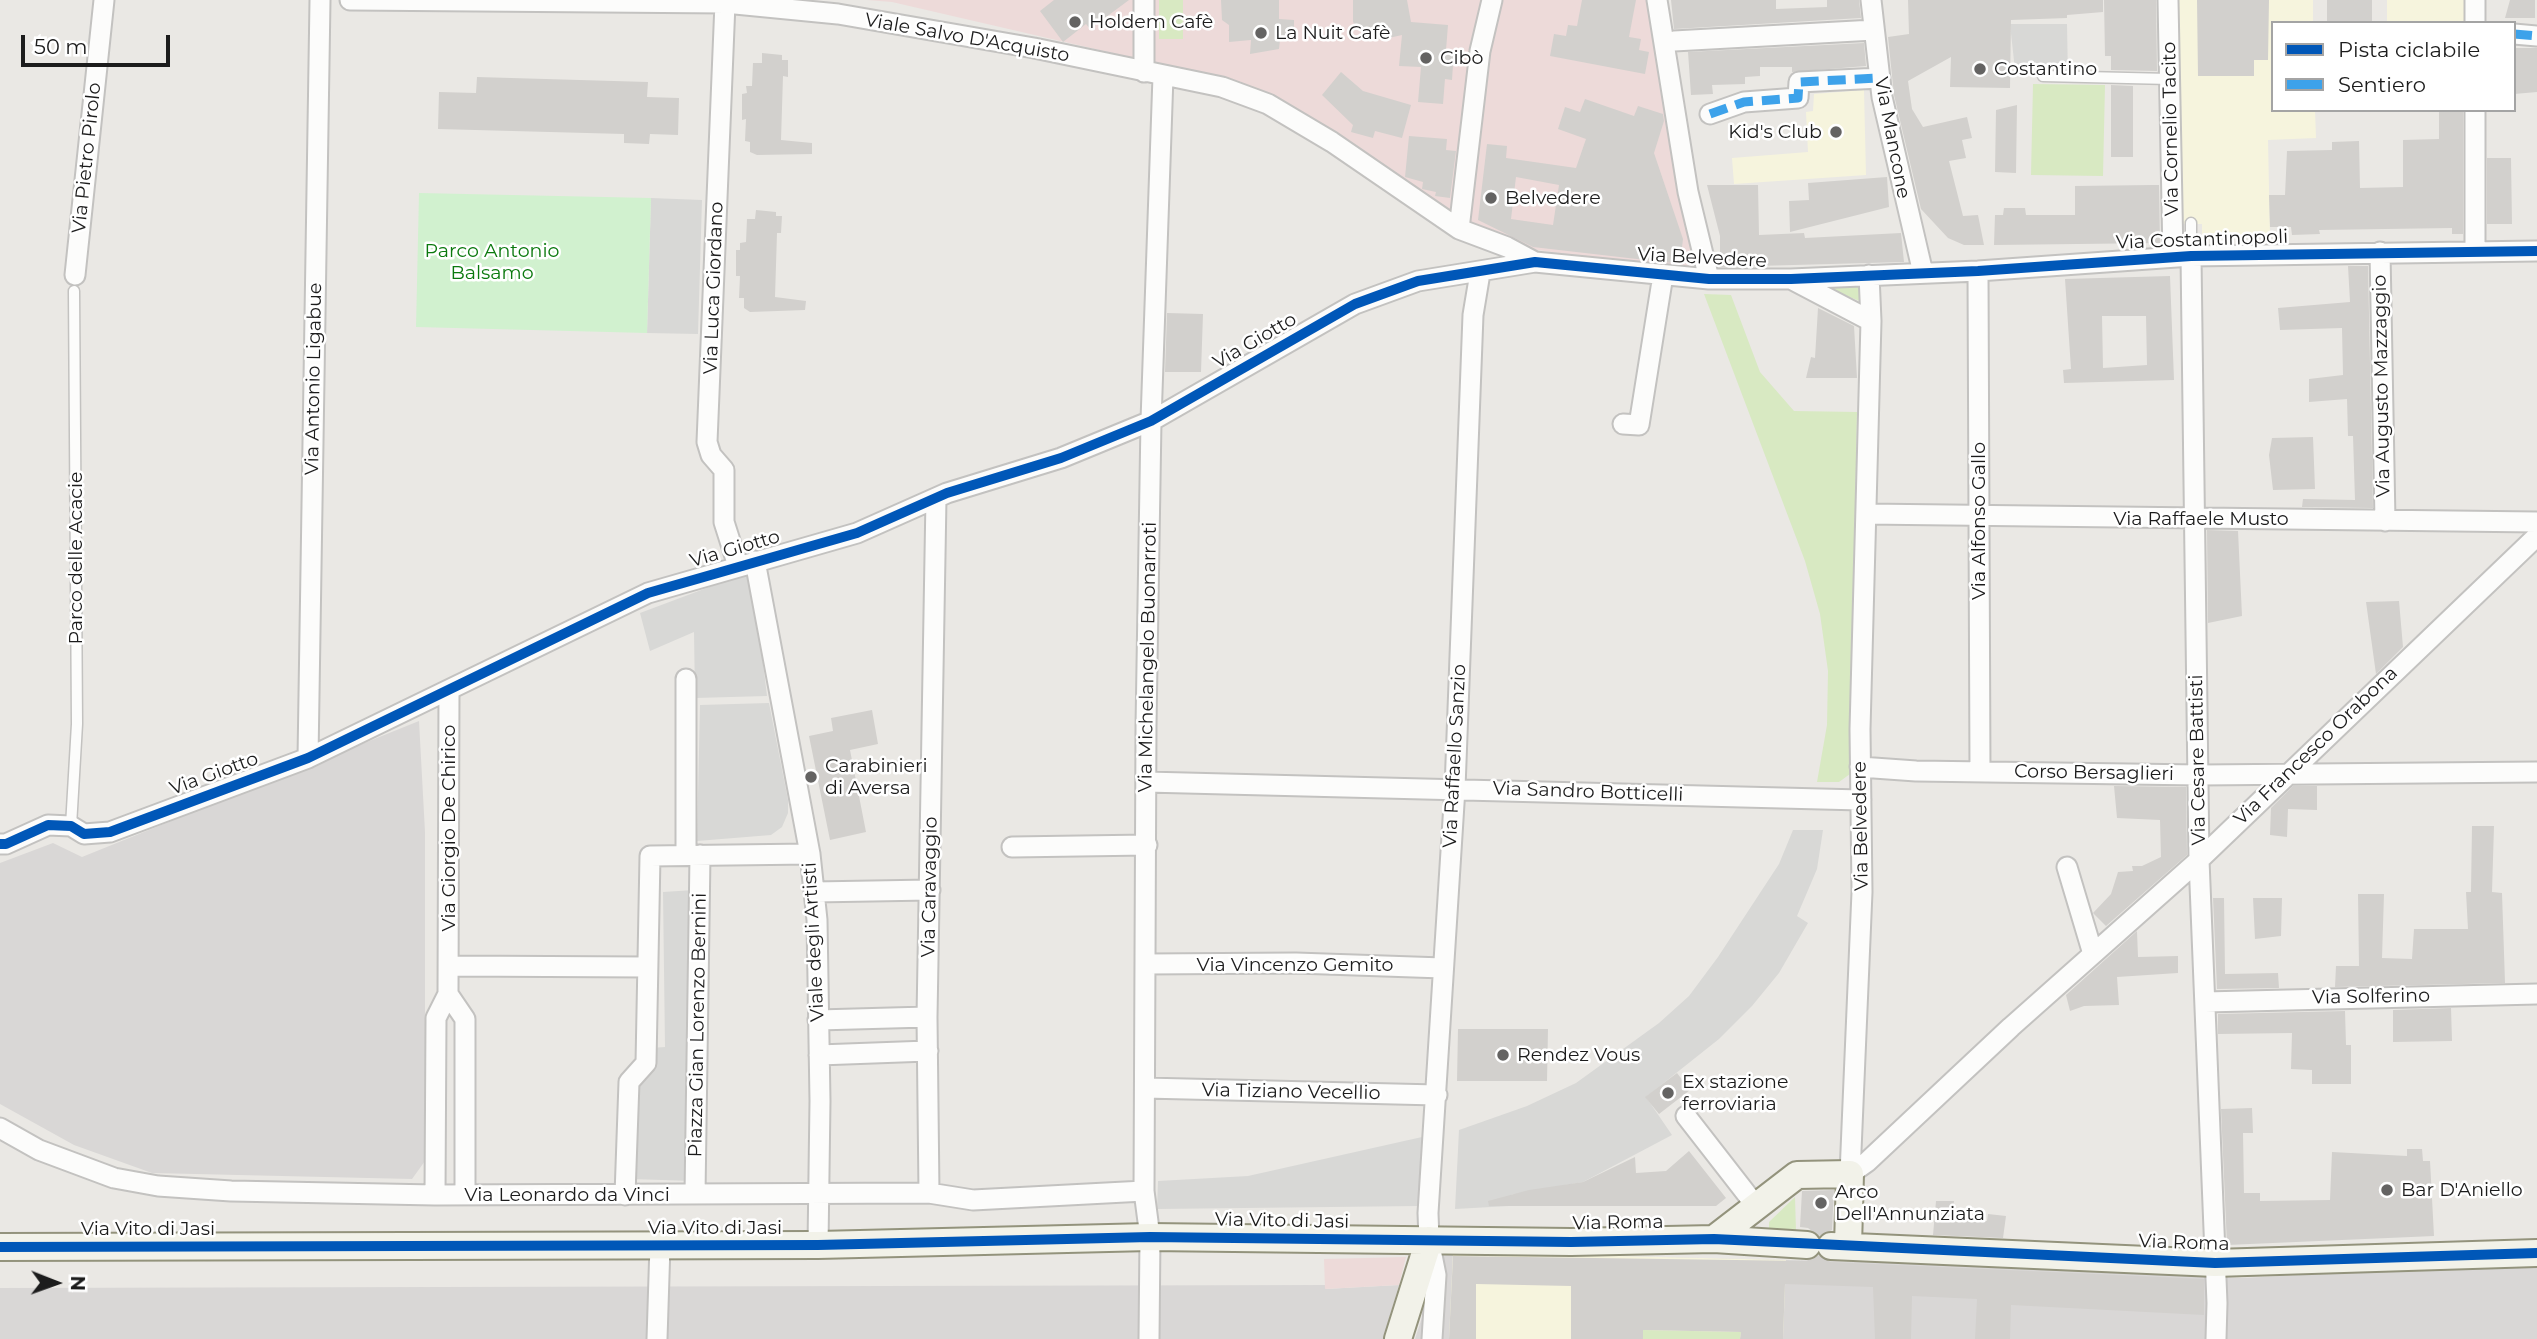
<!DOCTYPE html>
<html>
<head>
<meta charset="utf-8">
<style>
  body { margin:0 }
  #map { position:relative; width:2537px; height:1339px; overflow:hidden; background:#eae8e4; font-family:Montserrat,sans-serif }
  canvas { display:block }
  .legend { position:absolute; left:2271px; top:21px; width:245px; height:91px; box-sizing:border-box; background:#fff; border:2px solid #a4a4a4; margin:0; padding:9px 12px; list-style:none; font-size:21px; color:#1c1c1c }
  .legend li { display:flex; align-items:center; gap:14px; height:35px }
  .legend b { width:35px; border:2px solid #a4a4a4 }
  .north { position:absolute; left:21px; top:1248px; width:70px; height:70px; -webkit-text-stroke:5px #fff; paint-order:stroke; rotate:91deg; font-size:19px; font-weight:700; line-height:28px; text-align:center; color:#1c1c1c }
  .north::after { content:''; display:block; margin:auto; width:24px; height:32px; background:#1c1c1c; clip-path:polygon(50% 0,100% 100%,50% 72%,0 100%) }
  .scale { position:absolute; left:21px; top:35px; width:149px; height:32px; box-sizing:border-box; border:4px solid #1c1c1c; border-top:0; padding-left:9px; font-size:21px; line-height:24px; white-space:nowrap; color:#1c1c1c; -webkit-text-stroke:5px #fff; paint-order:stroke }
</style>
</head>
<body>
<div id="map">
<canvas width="2537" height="1339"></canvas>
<ul class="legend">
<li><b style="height:9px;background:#0057b8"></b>Pista ciclabile</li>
<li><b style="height:9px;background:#3da2ea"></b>Sentiero</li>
</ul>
<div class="north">N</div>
<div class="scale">50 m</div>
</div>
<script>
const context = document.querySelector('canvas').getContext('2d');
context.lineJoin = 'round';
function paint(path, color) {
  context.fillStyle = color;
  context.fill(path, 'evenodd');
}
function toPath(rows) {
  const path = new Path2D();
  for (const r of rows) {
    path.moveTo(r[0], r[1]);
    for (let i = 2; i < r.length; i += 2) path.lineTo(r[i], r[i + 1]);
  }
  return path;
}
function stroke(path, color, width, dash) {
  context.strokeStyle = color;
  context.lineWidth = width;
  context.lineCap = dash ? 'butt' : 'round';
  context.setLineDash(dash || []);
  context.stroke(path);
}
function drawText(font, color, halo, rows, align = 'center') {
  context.font = font + ' Montserrat,sans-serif';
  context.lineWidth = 5;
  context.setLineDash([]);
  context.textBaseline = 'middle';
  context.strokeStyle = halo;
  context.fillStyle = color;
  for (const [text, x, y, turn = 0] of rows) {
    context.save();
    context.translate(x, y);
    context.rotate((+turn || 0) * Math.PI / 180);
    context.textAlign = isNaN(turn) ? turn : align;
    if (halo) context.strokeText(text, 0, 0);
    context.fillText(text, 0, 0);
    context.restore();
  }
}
const residential = toPath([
  [419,721,425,832,425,1161,412,1179,152,1173,74,1145,0,1104,0,863,53,843,82,857],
  [1443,1252,1874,1262,2242,1278,2537,1263,2537,1339,1415,1339],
  [1325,1285,1326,1289,1399,1285,1383,1339,0,1339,0,1288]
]);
const commercial = toPath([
  [867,0,1651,0,1694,273,1511,246,1190,71,892,2],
  [1406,1257,1399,1285,1325,1289,1324,1259]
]);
const education = toPath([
  [2176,0,2313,0,2313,23,2273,23,2273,110,2315,110,2316,138,2268,140,2270,235,2202,237,2202,224,2179,224],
  [2387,0,2465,0,2465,23,2387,23],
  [1864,90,1866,175,1734,184,1732,158,1808,152,1806,112,1813,111,1814,94],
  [1453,1252,1786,1260,1783,1339,1449,1339]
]);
const religious = toPath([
  [2010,24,2067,24,2068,80,2015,70],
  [651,198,702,200,698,334,647,333],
  [752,571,767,696,695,698,694,632,650,651,640,613],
  [769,703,788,800,788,813,782,827,771,835,697,841,700,705],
  [1793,830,1823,830,1817,869,1797,916,1808,923,1779,973,1752,1006,1719,1039,1646,1097,1672,1135,1583,1182,1511,1195,1509,1206,1455,1209,1459,1130,1527,1106,1576,1083,1659,1023,1689,996,1718,957,1779,864],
  [694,890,693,1181,631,1179,633,1085,651,1048,665,1047,663,892],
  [1422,1137,1418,1206,1157,1209,1158,1181,1248,1176]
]);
const grass = toPath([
  [1159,0,1183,0,1183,39,1159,39],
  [2033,84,2105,85,2103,176,2031,175],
  [1862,278,1862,302,1815,283],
  [1704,294,1731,295,1760,372,1794,411,1857,412,1850,774,1839,782,1817,782,1827,725,1828,671,1820,614,1805,561],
  [1795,1197,1796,1231,1769,1230,1769,1222],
  [1643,1330,1741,1332,1740,1339,1643,1339]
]);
const park = toPath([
  [419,193,651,198,647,333,416,327]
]);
const building = toPath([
  [1054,0,1129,0,1090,29,1086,24,1063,42,1040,11],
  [1221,0,1279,0,1279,19,1294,20,1294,40,1280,40,1279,49,1250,54,1251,40,1229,42,1229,25,1222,20],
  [1353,0,1407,0,1411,22,1448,25,1446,50,1454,50,1452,80,1445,79,1443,104,1418,102,1421,67,1399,66,1402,35,1380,40,1360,31,1353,22],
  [1582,0,1636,0,1629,37,1641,39,1639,50,1649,52,1645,74,1550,56,1554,34,1566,36,1568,25,1577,26],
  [1671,0,1776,0,1776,9,1827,7,1827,0,1859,0,1861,18,1674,29],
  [1908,0,2103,0,2103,12,2067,15,2067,18,2011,20,2010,88,1950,87,1951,57,1908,81,1912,109,1923,127,1967,117,1972,138,1962,140,1966,158,1949,161,1963,216,1978,215,1984,245,1964,245,1948,238,1921,209,1894,95,1888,37,1909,34],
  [2104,0,2156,0,2157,71,2111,70,2111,56,2105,56],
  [2197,0,2269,0,2268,60,2254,60,2254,76,2198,76],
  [2327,0,2372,0,2372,23,2327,23],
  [2510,0,2535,0,2535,18,2505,18],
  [1864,43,1866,66,1792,72,1792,67,1760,67,1760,76,1745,77,1745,84,1712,85,1713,94,1691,95,1688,52],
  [2514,48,2537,48,2537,92,2514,94],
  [762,53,782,55,782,60,788,60,788,77,783,76,781,140,812,143,812,154,757,155,750,152,750,142,745,141,746,119,742,120,742,94,747,93,746,86,752,86,753,63,762,63],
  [1341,72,1363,91,1411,105,1402,138,1375,131,1373,138,1351,132,1353,125,1322,95],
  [477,77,648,82,647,97,679,98,678,135,650,134,649,144,624,143,624,134,438,129,439,92,476,93],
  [2111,85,2133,86,2133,157,2111,157],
  [1585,99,1634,116,1638,106,1663,114,1664,121,1654,153,1683,239,1680,264,1533,247,1478,220,1487,144,1507,146,1506,158,1576,168,1586,139,1558,129,1565,107,1580,112],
  [1516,177,1559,185,1553,225,1511,219],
  [2017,105,2016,173,1995,172,1996,110],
  [2439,110,2463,110,2463,234,2452,234,2452,228,2319,230,2320,234,2292,235,2291,227,2270,227,2269,195,2285,195,2287,151,2332,150,2332,142,2359,141,2360,188,2403,187,2403,140,2439,139],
  [1409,136,1447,139,1446,150,1456,151,1450,198,1435,196,1436,192,1422,189,1423,182,1405,177],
  [2487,158,2511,158,2512,224,2487,224],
  [1887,177,1889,207,1790,232,1789,201,1809,200,1808,183],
  [1707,185,1758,185,1759,235,1804,233,1805,238,1901,233,1904,262,1720,267,1720,236],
  [2152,185,2159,185,2160,243,1994,245,1995,215,2003,215,2004,208,2025,208,2026,215,2075,215,2075,186],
  [756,210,776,212,776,216,782,216,781,233,777,233,775,297,806,301,805,310,750,312,744,308,744,298,739,298,740,276,736,276,736,250,740,250,740,243,746,242,747,219,755,219],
  [2348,266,2368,266,2373,508,2302,507,2303,499,2355,500,2353,436,2348,436,2347,399,2309,402,2309,379,2343,375,2342,328,2280,330,2278,308,2350,302],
  [2170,276,2174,380,2064,383,2063,370,2071,369,2065,279],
  [2102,316,2146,316,2147,365,2103,368],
  [1818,308,1854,326,1857,378,1806,378,1811,357,1815,358],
  [1167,313,1203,314,1201,372,1165,372],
  [2313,437,2315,489,2273,490,2269,455,2272,438],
  [2207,530,2238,531,2242,616,2208,623],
  [2399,601,2403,647,2376,674,2366,602],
  [872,710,878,744,850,750,866,832,830,840,809,736,833,731,831,718],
  [2114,786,2186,787,2187,855,2106,926,2093,913,2111,894,2118,872,2133,871,2132,866,2142,866,2161,857,2160,820,2117,818],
  [2293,786,2317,786,2317,810,2288,809,2287,837,2270,835,2271,808],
  [2472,826,2494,826,2492,892,2502,893,2505,983,2335,987,2336,966,2359,966,2358,894,2384,894,2382,958,2412,959,2414,929,2468,929,2466,892,2471,892],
  [2213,898,2224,898,2225,974,2278,973,2279,988,2217,989],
  [2253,898,2282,898,2281,936,2255,939],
  [2137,931,2138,957,2178,956,2178,973,2117,977,2119,1005,2084,1006,2070,1011,2066,995],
  [2451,1008,2452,1041,2393,1042,2393,1010],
  [2345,1011,2346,1045,2351,1045,2351,1084,2312,1084,2312,1070,2291,1069,2292,1033,2218,1034,2218,1014],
  [1458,1029,1548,1029,1547,1081,1457,1081],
  [1677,1073,1690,1090,1659,1114,1645,1097],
  [2252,1108,2253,1133,2243,1133,2244,1193,2260,1193,2260,1201,2330,1200,2332,1152,2407,1156,2407,1149,2422,1149,2423,1161,2430,1161,2434,1236,2227,1245,2221,1109],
  [1689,1151,1726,1198,1716,1206,1489,1206,1488,1201,1529,1190,1583,1182,1635,1157,1636,1173,1666,1171],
  [1834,1190,1832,1230,1819,1236,1808,1228,1800,1227,1802,1191],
  [1936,1201,1954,1201,1952,1215,1956,1215,1955,1218,1987,1221,1988,1214,2006,1216,2003,1238,1933,1235],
  [1819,1255,1830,1262,2204,1279,2204,1315,2011,1305,2010,1339,1975,1339,1977,1299,1912,1296,1911,1339,1875,1339,1873,1287,1785,1284,1783,1339,1740,1339,1741,1332,1643,1330,1643,1339,1571,1339,1571,1286,1476,1284,1476,1339,1449,1339,1453,1256,1806,1261]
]);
const lane = toPath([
  [2043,76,2170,79],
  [2191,256,2191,223],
  [71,826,77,724,74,291]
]);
const street = toPath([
  [350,0,725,3,838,14,1034,48,1222,87,1268,104,1332,142,1459,229,1507,247,1535,262],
  [1657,0,1688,192,1709,279],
  [1871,0,1882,97,1923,273],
  [2168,0,2173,257],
  [2475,0,2475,23],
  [725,3,707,442,711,455,724,470,724,522,738,566],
  [2514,34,2537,36],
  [1674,41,1874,30],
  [1144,72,1144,0],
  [2475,110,2475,250],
  [1710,114,1744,102,1798,98,1799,82,1880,78],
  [1459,229,1480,51,1492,0],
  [2380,252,2385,521],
  [2191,256,2199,860,2217,1303,2216,1339],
  [1978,271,1980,772],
  [75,275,104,0],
  [1791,279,1871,321],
  [1623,424,1639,425,1663,275],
  [1866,514,2537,522],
  [755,561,810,854,817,920,820,1101,818,1245],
  [686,679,686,855],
  [308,758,320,0],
  [1860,767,1916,771,2200,775,2537,772],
  [1146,782,1861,800],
  [0,844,6,844,48,825,71,826,84,834,110,832,308,758,648,593,857,533,947,493,1061,458,1151,421,1355,304,1418,281,1535,262,1709,279,1791,279,1978,271,2191,256,2537,251],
  [1012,847,1147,845],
  [2067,867,2093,954],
  [814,892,930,890],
  [1147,964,1296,963,1443,968],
  [449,966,647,967],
  [448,994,465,1019,465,1195],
  [2205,1002,2537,994],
  [818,1020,927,1017],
  [819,1055,928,1051],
  [1145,1088,1437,1095],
  [1686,1116,1756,1206],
  [0,1128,39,1150,114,1178,158,1186,231,1191,435,1195,929,1193,973,1200,1144,1191],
  [1850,1174,1867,1162,2011,1027,2199,860,2537,536],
  [1850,1174,1862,892,1860,729,1871,321,1869,275],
  [929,1193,927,1017,936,498],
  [695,1194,700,855],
  [435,1195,436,1018,448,994,449,691],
  [625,1195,629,1082,646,1063,650,856,810,854],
  [657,1339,660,1245],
  [1149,1339,1150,1237,1144,1191,1146,726,1151,421,1163,76],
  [1432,1339,1436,1275,1429,1240,1428,1213,1455,788,1473,315,1480,273]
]);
const secondary = toPath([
  [1714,1239,1797,1175,1850,1174,1848,1246],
  [1831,1246,2215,1263,2537,1253],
  [0,1247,818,1245,1150,1237,1571,1242,1714,1239,1807,1245],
  [1398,1339,1429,1240]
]);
const quiet = toPath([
  [2514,34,2537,36],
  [1710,114,1744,102,1798,98,1799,82,1880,78]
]);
const cycleway = toPath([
  [0,844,6,844,48,825,71,826,84,834,110,832,308,758,648,593,857,533,947,493,1061,458,1151,421,1355,304,1418,281,1535,262,1709,279,1791,279,1978,271,2191,256,2537,251],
  [0,1247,818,1245,1150,1237,1571,1242,1714,1239,2215,1263,2537,1253]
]);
const markers = [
  [1075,22,7,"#646362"],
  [1261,33,7,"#646362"],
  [1426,58,7,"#646362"],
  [1980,69,7,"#646362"],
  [1836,132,7,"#646362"],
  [1491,198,7,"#646362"],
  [811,777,7,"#646362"],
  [1503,1055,7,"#646362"],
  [1668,1093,7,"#646362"],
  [2387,1190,7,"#646362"],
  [1821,1203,7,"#646362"]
];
const poiNames = [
  ["Holdem Cafè",1089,22],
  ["La Nuit Cafè",1275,33],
  ["Cibò",1440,58],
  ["Costantino",1994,69],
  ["Kid's Club",1822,132,"right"],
  ["Belvedere",1505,198],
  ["Carabinieri",825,766],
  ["di Aversa",825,788],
  ["Rendez Vous",1517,1055],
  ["Ex stazione",1682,1082],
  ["ferroviaria",1682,1104],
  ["Bar D'Aniello",2401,1190],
  ["Arco",1835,1192],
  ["Dell'Annunziata",1835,1214]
];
const streetNames = [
  ["Viale Salvo D'Acquisto",967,38,10],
  ["Via Cornelio Tacito",2171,129,-91],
  ["Via Mancone",1892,138,79],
  ["Via Pietro Pirolo",87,158,-84],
  ["Via Costantinopoli",2202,240,-2],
  ["Via Belvedere",1702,258,3],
  ["Via Luca Giordano",714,288,-88],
  ["Via Giotto",1255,341,-30],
  ["Via Antonio Ligabue",314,379,-89],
  ["Via Augusto Mazzaggio",2382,386,-91],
  ["Via Raffaele Musto",2201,519],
  ["Via Alfonso Gallo",1979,521,-90],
  ["Via Giotto",735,549,-16],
  ["Parco delle Acacie",76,558,-90],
  ["Via Michelangelo Buonarroti",1148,657,-89],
  ["Via Francesco Orabona",2316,746,-44],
  ["Via Raffaello Sanzio",1455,756,-87],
  ["Via Cesare Battisti",2198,760,-91],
  ["Corso Bersaglieri",2094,773,1],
  ["Via Giotto",214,774,-20],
  ["Via Sandro Botticelli",1588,792,2],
  ["Via Belvedere",1861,826,-91],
  ["Via Giorgio De Chirico",449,828,-90],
  ["Via Caravaggio",930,887,-89],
  ["Viale degli Artisti",814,942,-93],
  ["Via Vincenzo Gemito",1295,965],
  ["Via Solferino",2371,997,-1],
  ["Piazza Gian Lorenzo Bernini",698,1025,-89],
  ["Via Tiziano Vecellio",1291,1092,1],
  ["Via Leonardo da Vinci",567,1195],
  ["Via Vito di Jasi",1282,1221,1],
  ["Via Roma",1618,1223,-1],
  ["Via Vito di Jasi",715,1228],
  ["Via Vito di Jasi",148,1229],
  ["Via Roma",2184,1243,2]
];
const parkNames = [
  ["Parco Antonio",492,251],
  ["Balsamo",492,273]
];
paint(residential, '#d9d7d6');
paint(commercial, '#eddad9');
paint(education, '#f6f4dd');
paint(religious, '#d8d8d6');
paint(grass, '#d8e9c2');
paint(park, '#d1f1cf');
paint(building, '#d2d0cd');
stroke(lane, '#c3c2c0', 13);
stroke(street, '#c3c2c0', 23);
stroke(secondary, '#93937c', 30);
stroke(lane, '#fcfcfb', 10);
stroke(street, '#fcfcfb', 19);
stroke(secondary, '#f2f2e9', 26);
stroke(quiet, '#3da2ea', 9, [18, 9]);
stroke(cycleway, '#0057b8', 10);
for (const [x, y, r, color] of markers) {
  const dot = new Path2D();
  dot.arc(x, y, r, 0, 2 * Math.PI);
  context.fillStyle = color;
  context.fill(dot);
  stroke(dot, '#fff', 2.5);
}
drawText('19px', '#1c1c1c', '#fff', poiNames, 'left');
drawText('19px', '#1c1c1c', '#fff', streetNames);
drawText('19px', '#0b790e', '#fff', parkNames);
</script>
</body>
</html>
